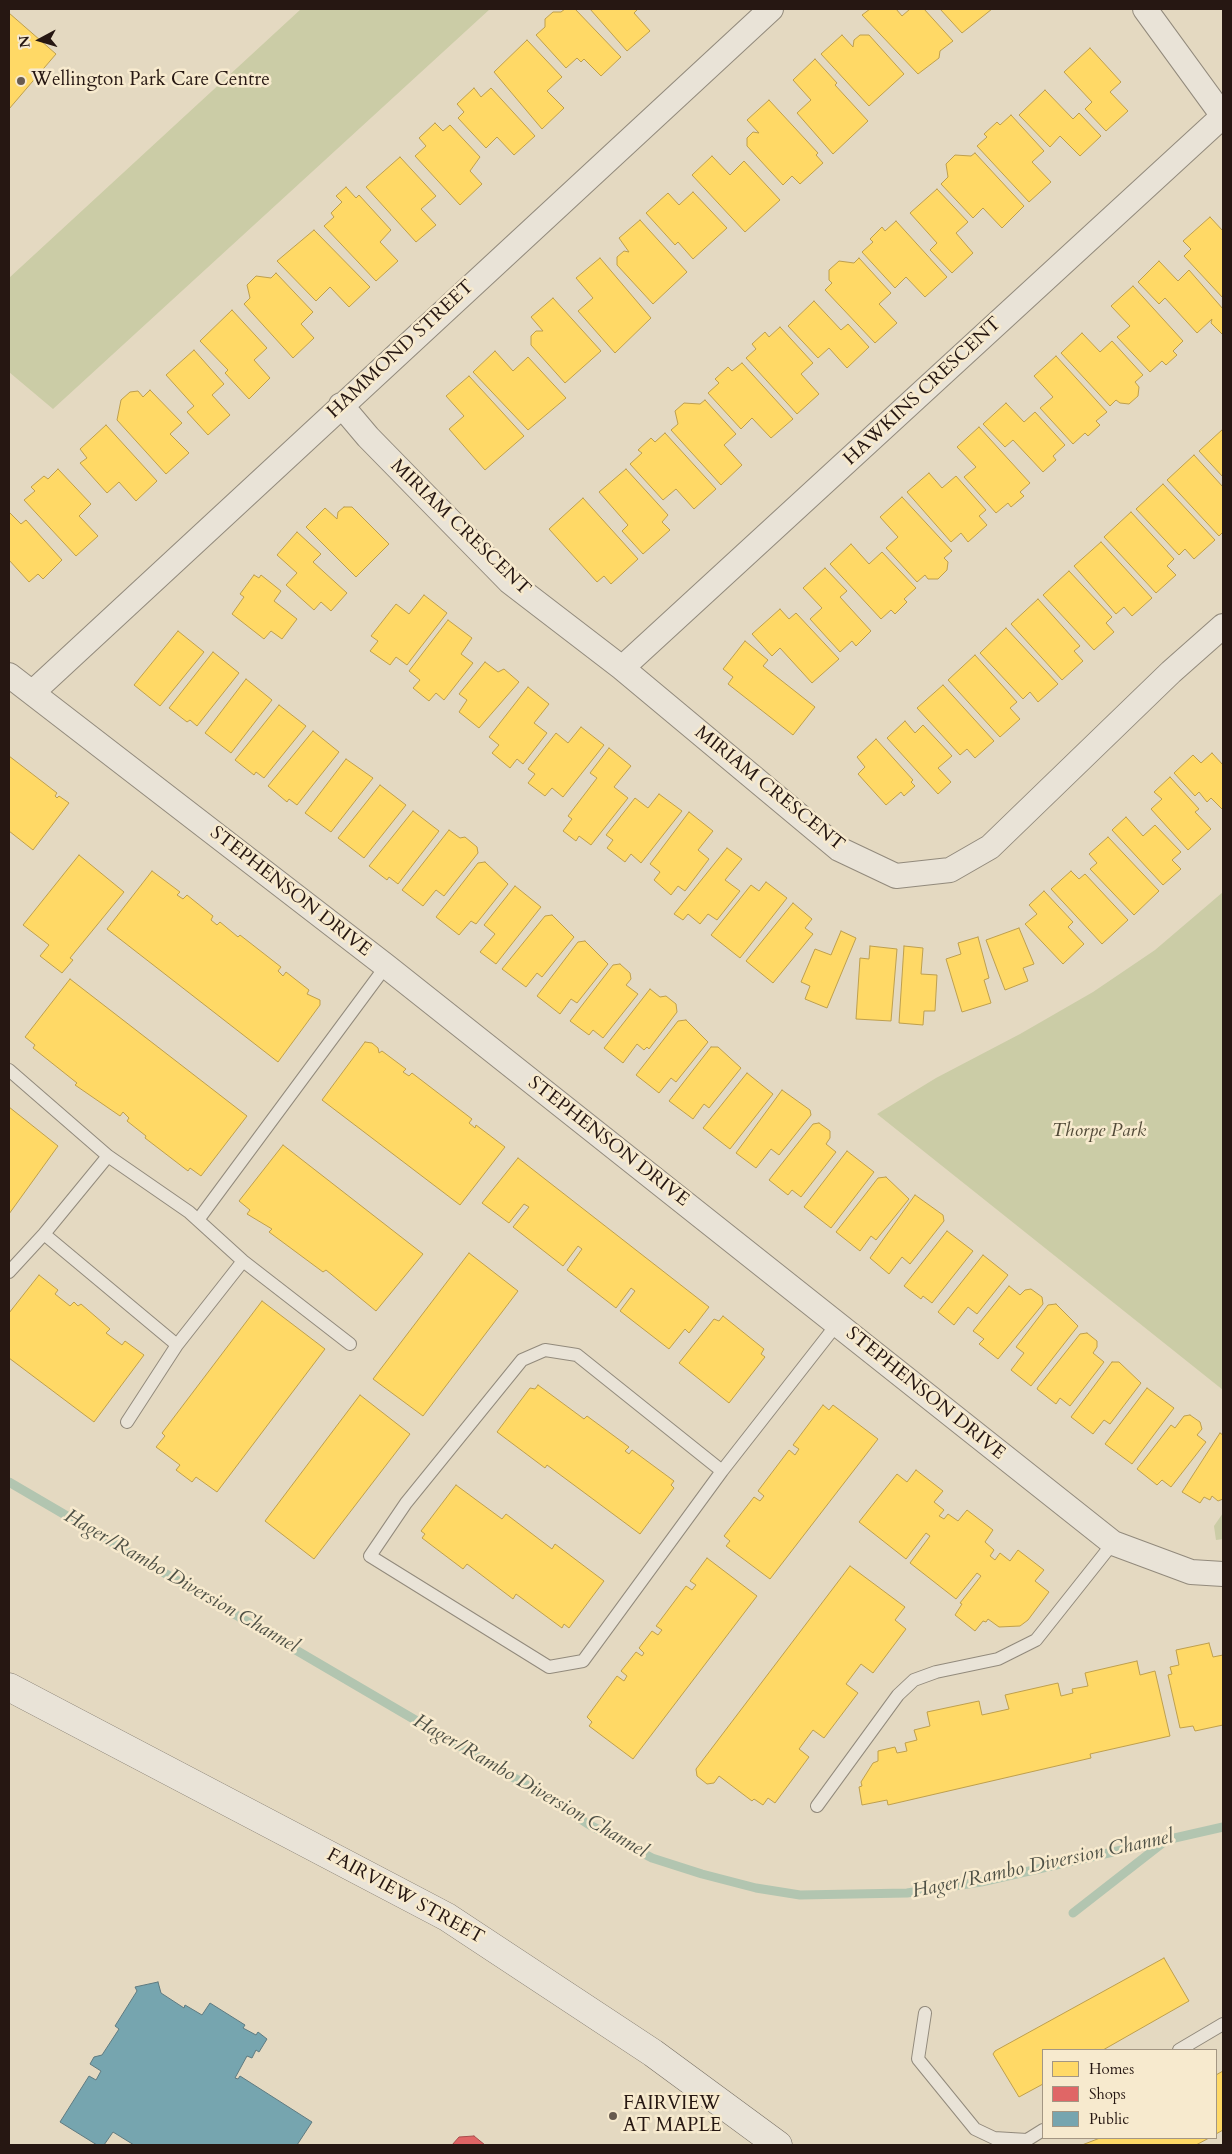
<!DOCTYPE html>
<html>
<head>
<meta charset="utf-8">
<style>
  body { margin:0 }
  #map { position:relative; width:1232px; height:2154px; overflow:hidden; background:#e4d9c1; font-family:Cardo,serif }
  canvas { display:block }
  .frame { position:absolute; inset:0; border:10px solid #261712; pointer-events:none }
  .legend { position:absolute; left:1042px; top:2049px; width:175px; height:90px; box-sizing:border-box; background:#f7eace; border:1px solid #a39683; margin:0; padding:6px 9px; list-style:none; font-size:15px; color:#261712 }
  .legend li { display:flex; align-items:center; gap:10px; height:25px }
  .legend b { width:25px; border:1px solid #a39683 }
  .north { position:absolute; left:15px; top:15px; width:50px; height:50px; -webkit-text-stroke:4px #f7eace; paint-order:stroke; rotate:264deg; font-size:14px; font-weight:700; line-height:20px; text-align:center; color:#261712 }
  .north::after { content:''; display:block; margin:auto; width:18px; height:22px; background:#261712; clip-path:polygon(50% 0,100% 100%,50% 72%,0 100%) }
</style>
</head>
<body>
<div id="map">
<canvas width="1232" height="2154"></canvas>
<div class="frame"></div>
<ul class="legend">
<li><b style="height:14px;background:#ffd966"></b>Homes</li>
<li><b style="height:14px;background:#e06666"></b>Shops</li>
<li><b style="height:14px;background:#76a5af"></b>Public</li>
</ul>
<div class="north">N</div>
</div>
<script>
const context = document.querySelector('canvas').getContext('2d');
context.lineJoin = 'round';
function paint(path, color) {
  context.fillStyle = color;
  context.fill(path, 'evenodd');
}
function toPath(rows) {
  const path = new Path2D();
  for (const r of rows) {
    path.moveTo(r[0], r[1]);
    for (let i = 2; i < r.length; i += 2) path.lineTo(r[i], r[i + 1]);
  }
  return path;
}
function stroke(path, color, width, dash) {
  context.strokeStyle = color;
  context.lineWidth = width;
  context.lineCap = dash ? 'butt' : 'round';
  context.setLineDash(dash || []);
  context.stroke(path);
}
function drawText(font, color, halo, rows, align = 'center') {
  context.font = font + ' Cardo,serif';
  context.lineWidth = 5;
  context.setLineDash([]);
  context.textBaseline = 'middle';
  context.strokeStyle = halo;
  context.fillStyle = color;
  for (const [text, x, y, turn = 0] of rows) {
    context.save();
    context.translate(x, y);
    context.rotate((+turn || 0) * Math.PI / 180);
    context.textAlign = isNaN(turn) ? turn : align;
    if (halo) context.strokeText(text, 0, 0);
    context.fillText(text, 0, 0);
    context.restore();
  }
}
const green = toPath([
  [301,9,490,9,53,409,9,372,9,278],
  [1223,892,1223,1390,877,1114,936,1078,1020,1034,1093,992,1155,950],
  [1223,1513,1223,1539,1216,1540,1214,1526]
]);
const homes = toPath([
  [565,9,575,9,621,57,601,76,584,59,581,62,577,58,566,68,536,35,545,27,545,19,553,12,561,12,565,9],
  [590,9,638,9,634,13,650,31,627,51,590,9],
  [870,9,896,9,902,16,910,9,924,9,953,41,940,51,939,58,918,74,862,15,870,9],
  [940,9,992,9,962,33,940,9],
  [9,13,56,54,9,109,9,13],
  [842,35,853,47,854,40,860,35,869,35,904,74,869,106,821,54,842,35],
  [527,40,562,77,547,91,564,108,542,129,494,72,527,40],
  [1090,48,1121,82,1110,92,1128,111,1106,131,1085,109,1092,102,1064,72,1090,48],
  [815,59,837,83,835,85,868,121,833,154,797,113,811,100,793,80,815,59],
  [474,88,481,97,491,88,535,136,514,155,497,137,486,148,458,118,464,112,457,104,474,88],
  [1045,90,1073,119,1079,113,1101,136,1080,156,1060,136,1050,147,1019,115,1045,90],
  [769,100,818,153,816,155,823,163,800,184,792,176,783,185,747,146,747,138,753,132,759,133,747,120,769,100],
  [1011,115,1044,151,1032,162,1051,182,1029,202,977,146,987,137,984,134,997,122,1000,125,1011,115],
  [435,123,443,131,450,125,480,157,470,171,482,184,460,205,415,156,426,146,419,138,435,123],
  [975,153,1024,206,1002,228,983,208,973,218,941,184,948,177,946,164,955,155,971,156,975,153],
  [712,156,730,175,744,161,780,200,745,232,692,175,712,156],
  [400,157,436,196,421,209,436,225,416,242,366,187,400,157],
  [346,187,356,198,359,195,391,230,380,242,398,261,376,281,324,226,334,217,331,213,342,202,336,196,346,187],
  [937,189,968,222,956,233,973,253,952,273,930,250,937,243,910,213,937,189],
  [693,192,727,228,693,259,678,242,675,245,646,213,668,193,679,205,693,192],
  [1210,217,1223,231,1223,298,1184,256,1191,249,1183,241,1210,217],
  [640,220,687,272,653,304,617,265,617,257,624,251,629,252,619,238,640,220],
  [896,221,947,277,925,297,906,277,895,288,862,252,873,242,870,239,882,227,885,231,896,221],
  [314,230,370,287,349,307,330,287,316,301,277,261,314,230],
  [600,258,651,318,615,353,578,311,593,298,576,278,600,258],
  [859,258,891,293,879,304,897,323,875,343,825,290,832,283,829,280,829,270,839,261,854,263,859,258],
  [1159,261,1178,281,1189,270,1223,309,1223,335,1211,323,1212,319,1197,333,1165,298,1159,304,1138,282,1159,261],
  [276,273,313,312,301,324,314,338,293,358,244,304,250,298,247,285,256,276,271,278,276,273],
  [1133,286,1183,341,1173,351,1177,355,1166,365,1162,361,1150,372,1117,337,1130,326,1111,306,1133,286],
  [553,298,601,351,565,383,531,345,531,336,536,331,543,331,531,317,553,298],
  [814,301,841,330,848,324,869,347,847,368,829,348,818,358,788,326,814,301],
  [232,310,267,348,254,360,270,378,249,399,225,373,228,370,200,341,232,310],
  [780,327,813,363,801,374,819,394,797,414,746,358,756,349,752,344,765,332,769,337,780,327],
  [1082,333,1100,352,1112,341,1143,375,1135,382,1139,387,1138,396,1129,404,1120,403,1116,400,1110,406,1061,353,1082,333],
  [194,350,224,384,212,395,230,415,208,435,187,412,194,406,166,375,194,350],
  [495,351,513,371,528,357,566,398,528,430,473,372,495,351],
  [1056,356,1107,412,1096,421,1100,425,1088,436,1085,433,1073,444,1040,408,1053,397,1034,376,1056,356],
  [742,363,793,419,771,438,752,418,741,429,708,393,719,383,715,379,728,367,732,371,742,363],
  [469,376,524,436,485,470,449,429,464,416,446,396,469,376],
  [150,390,182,423,170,434,189,453,166,474,117,420,121,400,130,392,138,391,143,397,150,390],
  [705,400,736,434,724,445,742,465,721,485,671,430,678,424,675,411,684,403,700,404,705,400],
  [1006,403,1024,422,1035,412,1065,445,1053,456,1056,460,1043,472,1013,440,1005,447,983,424,1006,403],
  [106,425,157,481,136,501,119,482,107,493,80,463,87,458,80,449,106,425],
  [979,427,1030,483,1020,492,1024,496,1011,507,1008,503,996,513,964,477,976,467,957,447,979,427],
  [1223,429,1223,477,1199,451,1223,429],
  [665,433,716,489,694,509,676,489,663,500,630,464,642,453,638,450,651,438,655,442,665,433],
  [1194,455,1223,487,1223,532,1219,536,1167,480,1194,455],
  [58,469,91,504,79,516,98,536,76,556,24,500,35,491,31,487,44,476,48,479,58,469],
  [626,469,668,515,662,522,670,530,643,554,622,531,628,525,599,492,626,469],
  [929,473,942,488,956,476,986,510,979,516,987,525,968,542,961,533,951,542,907,492,929,473],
  [1163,484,1215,540,1194,559,1185,549,1179,555,1136,509,1163,484],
  [902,497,952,551,944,558,948,562,947,570,938,579,928,579,925,575,917,582,886,548,898,537,880,517,902,497],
  [583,498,638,559,611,584,604,576,597,582,549,529,583,498],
  [344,507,352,507,389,544,356,577,306,527,325,508,337,519,338,512,344,507],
  [9,512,21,524,26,520,62,560,43,579,38,574,29,582,9,560,9,512],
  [1131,512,1174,559,1167,566,1176,575,1156,593,1104,537,1131,512],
  [297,532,321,554,313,562,347,593,331,611,321,602,314,610,286,585,297,573,277,555,297,532],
  [1101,542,1152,598,1132,616,1124,607,1116,614,1074,566,1101,542],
  [851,544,869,564,882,552,916,588,904,599,907,602,895,614,891,610,881,619,830,564,851,544],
  [825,568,847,591,840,597,871,631,856,646,852,641,840,652,810,619,822,608,803,588,825,568],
  [1069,571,1112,617,1106,623,1114,632,1094,650,1043,595,1069,571],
  [254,575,259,578,261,575,281,591,274,601,297,619,282,639,271,631,264,639,232,614,244,597,240,594,254,575],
  [424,595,447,613,407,665,396,657,390,665,370,651,378,641,371,636,396,604,409,614,424,595],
  [1038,599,1080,646,1074,651,1083,661,1062,680,1011,624,1038,599],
  [780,609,789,619,796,613,839,659,812,683,780,648,772,656,752,634,780,609],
  [448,620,472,638,461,654,473,663,444,700,436,693,429,701,413,688,420,680,409,671,448,620],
  [1006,628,1058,684,1038,702,1030,692,1023,699,980,653,1006,628],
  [178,631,204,652,160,706,134,685,178,631],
  [745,641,768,660,763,666,815,707,793,735,728,684,733,677,723,669,745,641],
  [213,652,239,673,197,726,190,720,187,722,169,708,213,652],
  [975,655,1017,702,1010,708,1020,719,1000,737,948,680,975,655],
  [485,662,498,672,504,669,519,682,479,728,459,712,467,700,459,694,485,662],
  [246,679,272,700,231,753,205,733,246,679],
  [943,685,994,741,975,758,967,749,960,755,917,708,943,685],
  [528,687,549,704,534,723,547,733,523,764,517,759,510,768,492,753,499,745,489,737,528,687],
  [279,705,306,726,264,778,256,772,254,775,235,760,279,705],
  [905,721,915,733,923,725,952,756,938,768,951,782,938,794,887,738,905,721],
  [581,727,604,745,563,797,552,788,545,796,528,783,535,774,528,769,556,733,568,743,581,727],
  [313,731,339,752,297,805,289,799,287,802,268,786,313,731],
  [876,739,913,780,911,782,915,786,904,796,901,792,886,805,858,774,865,767,857,757,876,739],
  [609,748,631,766,614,787,628,798,591,845,579,836,576,841,563,831,572,819,568,816,597,778,590,773,609,748],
  [1212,753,1223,765,1223,810,1211,798,1207,802,1199,792,1195,796,1174,773,1193,755,1201,763,1212,753],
  [9,756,57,793,55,796,57,798,59,796,69,803,33,850,9,831,9,756],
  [346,759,373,778,331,832,305,813,346,759],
  [1170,777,1199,809,1195,812,1211,829,1188,850,1151,809,1162,799,1154,792,1170,777],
  [380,785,406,805,364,858,338,838,380,785],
  [659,794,682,811,641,863,631,854,625,862,607,848,613,840,606,835,635,798,648,808,659,794],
  [413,811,439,831,398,884,389,877,387,880,369,866,413,811],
  [689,812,713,831,698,850,709,859,685,891,678,886,671,895,654,880,660,872,650,864,689,812],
  [1126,817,1143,836,1155,825,1181,852,1172,860,1181,869,1163,885,1112,830,1126,817],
  [449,830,460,838,465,837,477,847,478,853,444,896,436,890,423,906,402,890,449,830],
  [1108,837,1159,891,1134,915,1090,869,1097,863,1089,854,1108,837],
  [727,848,742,859,725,880,740,891,717,920,708,914,700,924,688,914,683,920,674,914,727,848],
  [79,855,124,892,70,958,73,960,62,973,40,956,49,945,23,925,79,855],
  [485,862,508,884,476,924,471,921,459,935,436,917,478,863,485,862],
  [152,871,180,892,177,895,183,899,187,895,213,916,211,920,217,925,220,922,238,937,240,935,281,967,278,971,283,976,286,972,309,990,307,994,320,1000,320,1005,278,1062,107,929,152,871],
  [1071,871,1079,879,1085,874,1128,920,1102,944,1051,889,1071,871],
  [766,882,787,898,740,958,711,935,751,885,759,891,766,882],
  [515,886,541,907,496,964,480,952,495,934,484,925,515,886],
  [1044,891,1073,922,1068,927,1084,944,1063,964,1025,924,1037,914,1029,905,1044,891],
  [793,903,812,919,805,928,813,934,773,983,746,961,793,903],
  [552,915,574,937,542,977,537,973,526,987,502,969,545,916,552,915],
  [1019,928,1034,964,1023,968,1028,981,1005,990,986,940,1019,928],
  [841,931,856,938,827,1008,805,999,810,986,801,982,815,949,831,955,841,931],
  [978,937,989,978,984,980,991,1003,962,1012,946,959,961,954,958,943,978,937],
  [585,941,608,964,577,1003,571,999,560,1014,537,996,578,942,585,941],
  [870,946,897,949,891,1021,856,1019,860,958,869,959,870,946],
  [904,946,923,948,921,974,937,975,935,1011,924,1011,923,1025,899,1023,904,946],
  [620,964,630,973,631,979,626,985,638,994,603,1038,593,1030,589,1035,570,1021,613,965,620,964],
  [70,979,247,1116,201,1176,190,1168,188,1171,145,1138,146,1136,127,1121,129,1118,123,1112,120,1116,75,1085,77,1083,33,1048,35,1045,25,1037,70,979],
  [650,989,660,997,666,996,676,1004,677,1012,649,1049,647,1047,644,1050,637,1044,623,1063,604,1048,650,989],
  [686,1020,708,1042,676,1082,671,1078,659,1093,636,1075,678,1021,686,1020],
  [365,1042,372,1043,378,1048,379,1053,382,1051,406,1069,403,1072,409,1076,412,1073,472,1119,469,1123,475,1128,476,1125,505,1147,460,1205,322,1100,365,1042],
  [711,1047,718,1047,741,1068,709,1108,704,1104,693,1119,669,1101,711,1047],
  [747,1073,773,1094,730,1149,703,1128,747,1073],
  [782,1090,810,1110,811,1115,779,1155,771,1149,756,1168,736,1153,782,1090],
  [9,1107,58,1146,9,1214,9,1107],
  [819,1123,830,1131,830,1138,826,1144,836,1152,801,1197,792,1190,788,1195,769,1180,813,1124,819,1123],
  [283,1145,423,1254,376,1311,326,1270,323,1272,269,1232,272,1229,247,1214,250,1210,239,1201,283,1145],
  [847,1151,874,1172,831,1228,804,1207,847,1151],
  [518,1158,709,1307,689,1333,685,1329,669,1349,620,1311,635,1291,631,1288,616,1308,567,1270,582,1249,578,1246,563,1266,513,1227,529,1207,524,1204,509,1223,482,1203,518,1158],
  [886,1177,909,1199,876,1240,871,1236,860,1251,836,1232,878,1178,886,1177],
  [915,1195,943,1215,944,1221,910,1264,902,1257,889,1274,870,1258,915,1195],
  [947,1231,973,1251,932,1303,923,1296,921,1299,904,1286,947,1231],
  [469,1253,518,1291,423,1416,373,1379,469,1253],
  [983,1255,1008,1275,977,1314,968,1307,954,1325,938,1312,983,1255],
  [39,1275,58,1290,55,1294,70,1306,74,1302,78,1306,81,1304,110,1329,106,1333,122,1345,125,1341,144,1355,94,1422,9,1358,9,1313,39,1275],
  [1009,1286,1020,1295,1025,1290,1031,1289,1042,1297,1043,1304,998,1359,979,1344,984,1339,973,1331,1009,1286],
  [262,1301,325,1349,217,1492,196,1477,192,1482,176,1470,180,1465,156,1447,165,1436,162,1433,262,1301],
  [1056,1304,1078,1326,1031,1386,1011,1370,1024,1353,1016,1347,1048,1305,1056,1304],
  [723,1316,764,1349,761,1354,765,1357,729,1403,679,1363,714,1319,719,1321,723,1316],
  [1087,1333,1097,1341,1097,1347,1093,1353,1104,1362,1070,1406,1060,1398,1056,1404,1037,1389,1038,1387,1080,1334,1087,1333],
  [1112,1362,1119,1362,1141,1383,1110,1424,1104,1420,1093,1434,1071,1417,1112,1362],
  [538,1385,584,1419,587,1416,629,1447,625,1451,629,1454,632,1450,674,1481,671,1485,674,1488,640,1534,547,1465,545,1468,497,1432,530,1388,535,1389,538,1385],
  [1147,1388,1174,1408,1132,1464,1105,1444,1147,1388],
  [360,1395,410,1434,314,1559,265,1521,360,1395],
  [823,1405,829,1410,833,1405,878,1439,770,1579,726,1546,730,1541,724,1536,754,1497,760,1501,764,1496,758,1491,789,1450,795,1455,799,1449,793,1445,823,1405],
  [1190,1415,1200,1422,1202,1429,1197,1435,1206,1442,1171,1487,1162,1480,1157,1485,1137,1469,1171,1425,1175,1428,1184,1416,1190,1415],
  [1220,1433,1223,1435,1223,1499,1218,1501,1212,1496,1210,1500,1204,1497,1200,1503,1182,1492,1220,1433],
  [916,1470,943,1491,934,1502,944,1510,939,1516,944,1519,948,1514,958,1521,967,1510,993,1530,985,1542,994,1550,990,1556,995,1560,1000,1553,1010,1561,1018,1550,1044,1570,1035,1581,1049,1592,1028,1620,1020,1626,999,1627,988,1619,986,1622,983,1621,975,1631,955,1615,962,1604,960,1603,981,1576,977,1573,956,1599,910,1563,930,1536,926,1533,906,1559,859,1522,897,1474,907,1482,916,1470],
  [456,1485,502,1519,506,1514,552,1549,555,1544,604,1581,569,1628,564,1624,562,1628,516,1594,513,1599,467,1564,463,1569,422,1538,425,1534,421,1531,456,1485],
  [707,1558,757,1596,633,1759,589,1726,592,1722,587,1717,617,1676,624,1681,627,1676,621,1671,636,1652,642,1656,644,1653,639,1648,652,1631,658,1635,662,1630,656,1626,686,1586,692,1590,696,1585,690,1581,707,1558],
  [850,1566,905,1607,895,1620,906,1629,873,1673,861,1664,846,1684,858,1693,824,1738,813,1730,799,1749,809,1757,775,1803,768,1798,763,1805,754,1799,752,1801,719,1776,714,1783,707,1784,697,1776,696,1769,850,1566],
  [1209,1643,1213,1657,1223,1655,1223,1725,1195,1731,1193,1726,1180,1728,1168,1675,1172,1674,1170,1667,1179,1665,1176,1650,1209,1643],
  [1137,1661,1140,1675,1155,1671,1170,1736,1090,1754,1091,1758,888,1805,887,1800,862,1805,859,1787,862,1786,861,1782,873,1763,878,1761,878,1751,895,1747,897,1753,907,1751,905,1743,917,1740,914,1730,930,1726,927,1712,979,1701,982,1715,1009,1709,1005,1695,1058,1683,1061,1696,1073,1693,1072,1689,1088,1686,1085,1673,1137,1661],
  [1164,1958,1189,2001,1103,2050,1043,2050,1043,2084,1019,2097,993,2054,995,2051,1164,1958],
  [1223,2071,1223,2130,1216,2134,1216,2075,1223,2071],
  [1100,2138,1209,2138,1196,2145,1082,2145,1100,2138]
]);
const shops = toPath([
  [474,2136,485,2145,452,2145,459,2137,474,2136]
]);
const public = toPath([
  [158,1982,161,1993,184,2008,185,2005,202,2015,210,2003,245,2025,243,2028,256,2035,258,2032,267,2039,259,2052,256,2050,252,2058,247,2056,235,2078,238,2079,240,2076,312,2122,297,2145,134,2145,113,2132,104,2145,97,2145,60,2122,89,2076,96,2080,101,2071,90,2064,94,2057,102,2055,119,2029,115,2026,137,1991,135,1987,158,1982]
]);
const stream = toPath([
  [9,1482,545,1796,588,1824,652,1858,702,1874,756,1888,800,1895,907,1893,981,1882,1223,1827],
  [1073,1913,1164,1842]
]);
const service = toPath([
  [9,1070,108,1156,189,1212,243,1261,350,1344],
  [198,1220,386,966],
  [44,1234,177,1345],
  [9,1272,44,1234,108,1156],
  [127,1422,177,1345,243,1261],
  [722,1471,577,1355,545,1350,522,1360,406,1503,370,1556,549,1667,583,1661,722,1471,837,1324],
  [817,1806,898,1695,914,1680,936,1672,998,1659,1036,1640,1113,1543],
  [925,2013,918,2059,975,2129,994,2138,1027,2140,1043,2130],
  [1179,2050,1223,2024]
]);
const minor = toPath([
  [1145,9,1223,116],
  [341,405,368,437,510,582,622,668,839,849,896,876,950,870,990,847,1171,672,1223,626],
  [622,668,1223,116],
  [9,675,386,966,1113,1543,1191,1572,1223,1574],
  [33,692,771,9]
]);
const secondary = toPath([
  [9,1687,447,1917,653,2053,778,2145]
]);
const markers = [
  [21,81,5,"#685b4f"],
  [613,2116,5,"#685b4f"]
];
const poiNames = [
  ["Wellington Park Care Centre",31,81],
  ["FAIRVIEW",623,2105],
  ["AT MAPLE",623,2127]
];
const streetNames = [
  ["HAMMOND STREET",401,350,-43],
  ["HAWKINS CRESCENT",923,392,-43],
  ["MIRIAM CRESCENT",460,528,44],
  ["MIRIAM CRESCENT",769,789,39],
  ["STEPHENSON DRIVE",290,892,38],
  ["STEPHENSON DRIVE",608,1142,38],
  ["STEPHENSON DRIVE",925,1394,39],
  ["FAIRVIEW STREET",405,1897,29]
];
const parkNames = [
  ["Thorpe Park",1099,1132]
];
const waterNames = [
  ["Hager/Rambo Diversion Channel",181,1582,30],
  ["Hager/Rambo Diversion Channel",530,1787,30],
  ["Hager/Rambo Diversion Channel",1043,1865,-12]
];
paint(green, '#cbcca6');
paint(homes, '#ffd966');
stroke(homes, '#be9f4d', 1);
paint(shops, '#e06666');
stroke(shops, '#a84e4d', 1);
paint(public, '#76a5af');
stroke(public, '#5e7a80', 1);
stroke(stream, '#b2c5b0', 9);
stroke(service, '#928a7c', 14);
stroke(minor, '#928a7c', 26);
stroke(secondary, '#787064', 29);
stroke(service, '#e9e3d7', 12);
stroke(minor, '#e9e3d7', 24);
stroke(secondary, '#e9e3d7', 28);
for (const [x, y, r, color] of markers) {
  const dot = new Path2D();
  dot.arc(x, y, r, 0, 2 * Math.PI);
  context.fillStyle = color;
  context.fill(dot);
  stroke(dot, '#f7eace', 2);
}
drawText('19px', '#261712', '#f7eace', poiNames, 'left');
drawText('19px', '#261712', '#f7eace', streetNames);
drawText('italic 19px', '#524a38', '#f7eace', parkNames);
drawText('italic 20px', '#4f5146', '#f7eace', waterNames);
</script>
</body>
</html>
